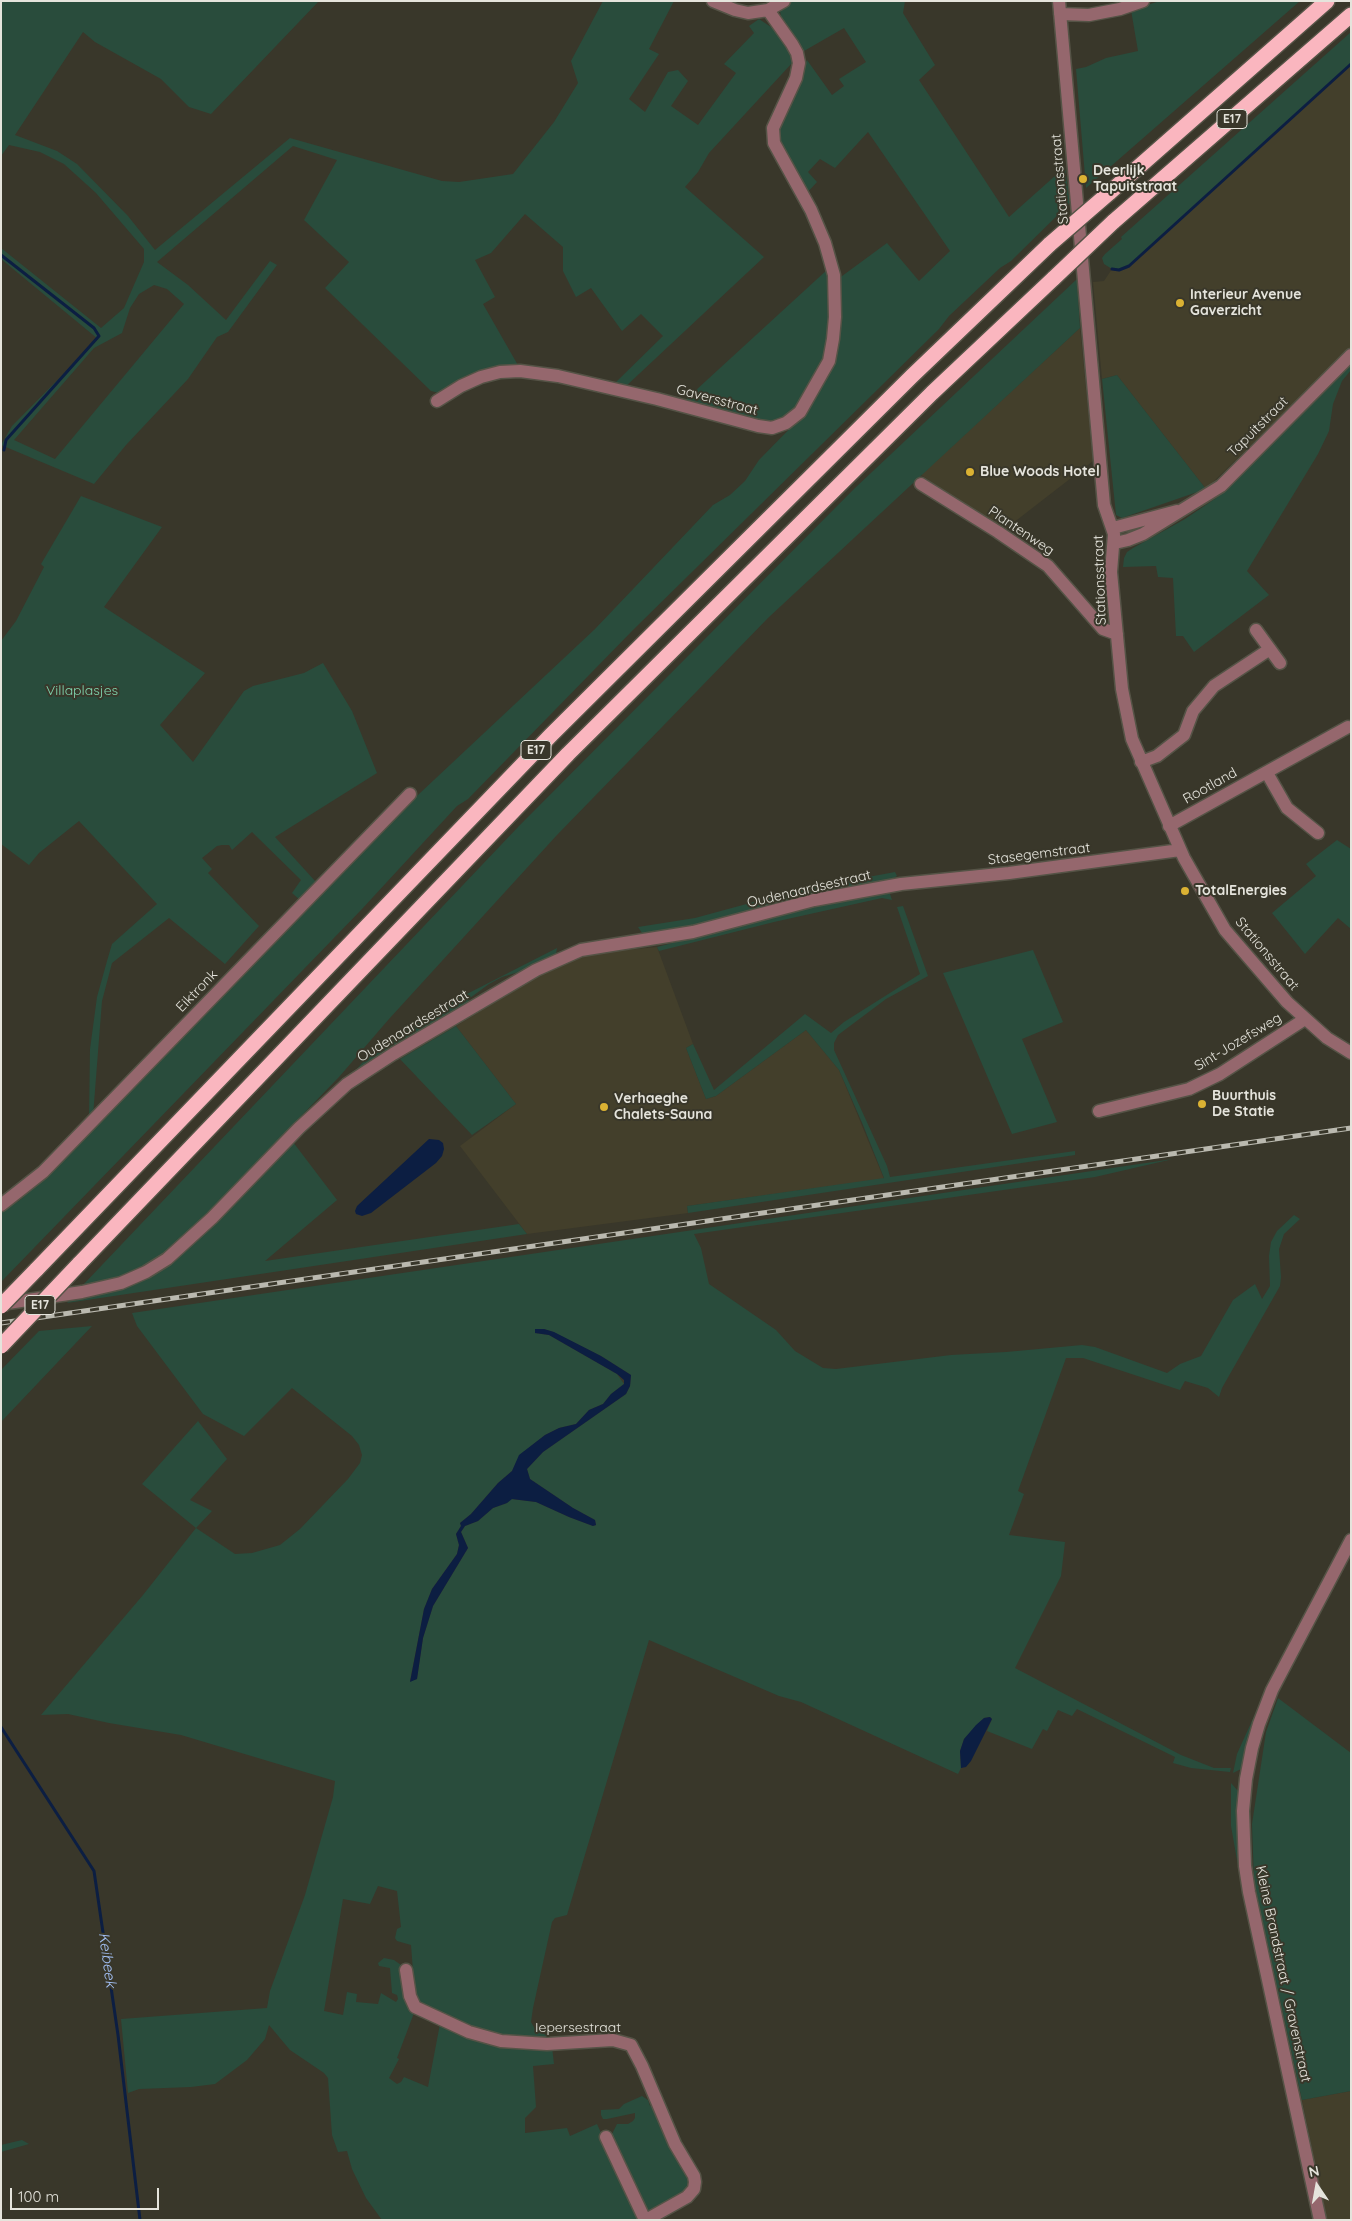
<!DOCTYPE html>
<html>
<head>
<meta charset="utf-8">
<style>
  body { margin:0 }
  #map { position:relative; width:1352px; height:2221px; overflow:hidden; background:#39372a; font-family:Quicksand,sans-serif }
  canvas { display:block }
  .frame { position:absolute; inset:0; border:2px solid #e5e4dc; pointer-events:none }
  .north { position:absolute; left:1292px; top:2161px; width:50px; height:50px; -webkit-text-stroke:4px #39372a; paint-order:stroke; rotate:348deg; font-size:14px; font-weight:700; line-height:20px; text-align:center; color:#e5e4dc }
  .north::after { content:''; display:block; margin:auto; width:18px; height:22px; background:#e5e4dc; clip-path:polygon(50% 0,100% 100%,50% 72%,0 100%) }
  .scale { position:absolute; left:10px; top:2188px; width:149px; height:22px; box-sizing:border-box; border:2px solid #e5e4dc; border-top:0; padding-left:6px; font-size:15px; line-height:18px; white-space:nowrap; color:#e5e4dc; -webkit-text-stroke:4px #39372a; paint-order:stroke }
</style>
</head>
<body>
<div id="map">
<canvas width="1352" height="2221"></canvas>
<div class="frame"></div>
<div class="north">N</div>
<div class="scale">100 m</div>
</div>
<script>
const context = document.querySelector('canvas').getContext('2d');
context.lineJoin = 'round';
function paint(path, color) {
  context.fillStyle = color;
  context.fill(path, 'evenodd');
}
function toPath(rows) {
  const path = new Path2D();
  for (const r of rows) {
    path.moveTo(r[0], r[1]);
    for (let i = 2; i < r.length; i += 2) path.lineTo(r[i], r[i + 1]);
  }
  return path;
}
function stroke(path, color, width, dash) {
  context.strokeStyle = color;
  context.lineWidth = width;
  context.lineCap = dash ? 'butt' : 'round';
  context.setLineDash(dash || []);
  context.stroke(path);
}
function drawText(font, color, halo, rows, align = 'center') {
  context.font = font + ' Quicksand,sans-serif';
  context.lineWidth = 4;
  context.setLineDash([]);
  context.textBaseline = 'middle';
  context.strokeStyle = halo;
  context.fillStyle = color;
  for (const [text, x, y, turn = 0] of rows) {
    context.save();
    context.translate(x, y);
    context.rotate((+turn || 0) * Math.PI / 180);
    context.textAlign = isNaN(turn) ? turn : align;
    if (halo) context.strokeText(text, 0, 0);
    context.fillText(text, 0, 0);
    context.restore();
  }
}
const built = toPath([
  [1351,64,1351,347,1206,489,1117,375,1102,379,1093,282,1104,281,1112,269,1119,270,1172,226],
  [1080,328,1093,461,1004,530,921,475],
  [657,947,693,1044,686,1048,706,1099,716,1096,806,1030,839,1070,884,1179,687,1206,688,1213,527,1234,460,1146,516,1104,456,1026,555,966,576,957,594,953],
  [1351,2091,1351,2220,1327,2220,1302,2100]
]);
const green = toPath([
  [1,1,319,1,211,114,189,107,161,79,95,42,83,32,15,135,57,151,77,164,128,216,155,250,290,138,442,181,459,182,513,174,554,122,578,83,571,61,603,1,674,1,649,49,659,54,629,99,645,112,668,72,678,70,688,81,671,106,698,125,736,73,724,64,754,33,749,26,759,19,777,31,789,45,793,62,709,153,698,172,685,187,764,257,624,388,614,384,663,336,641,314,622,331,591,288,576,297,563,271,563,247,525,214,491,253,475,260,495,297,483,304,519,367,439,393,431,391,325,288,349,262,304,220,337,160,293,146,157,262,188,285,226,320,270,261,277,265,228,332,217,337,188,379,126,445,94,484,1,445,12,426,98,339,1,259,1,248,101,328,124,308,144,262,144,249,96,193,64,164,40,152,9,145,1,156],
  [154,285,167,289,184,304,55,459,14,440,94,348,122,333,130,308,139,294],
  [792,1,905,1,903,13,935,65,919,80,1009,217,1065,167,1070,203,1011,261,1000,268,949,316,939,329,633,630,468,799,457,806,362,909,1,1282,1,1212,20,1200,76,1146,403,809,595,629,713,505,730,495,745,481,759,460,807,411,827,371,838,279,887,243,919,281,950,251,868,132,835,168,820,159,808,172,817,182,806,194,776,136,783,111,807,60,832,95,844,86,839,79,866,62,844,28,804,51,782,21,780,11],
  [1160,1,1300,1,1086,188,1076,69,1086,67,1106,58,1138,51,1131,10],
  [1351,32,1351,64,1129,266,1119,270,1112,269,1104,264,1102,258,1105,254,1122,239,1121,237],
  [828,269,832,300,828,352,807,393,788,418,766,423,683,402],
  [1077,279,1080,328,768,618,557,835,389,1019,339,1077,179,1242,145,1267,114,1279,83,1285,519,826,855,488],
  [1351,363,1351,370,1342,381,1333,404,1329,431,1318,454,1247,571,1269,595,1194,652,1183,636,1176,636,1173,578,1158,577,1156,566,1123,567,1124,558,1127,552,1133,548,1185,519,1216,498],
  [1117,375,1206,489,1122,518,1116,515,1102,379],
  [81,496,162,527,104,607,205,673,160,725,193,762,244,691,253,686,304,673,323,663,352,711,377,773,275,837,316,882,300,900,292,893,301,880,252,832,232,850,229,845,222,845,217,846,202,858,212,869,208,873,259,926,225,964,169,918,112,963,102,1001,93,1116,89,1120,90,1049,97,997,107,961,112,944,157,904,79,821,39,853,29,865,1,844,1,641,16,621,44,567,41,564],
  [1337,840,1351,849,1351,929,1338,918,1305,954,1272,913,1316,876,1306,864],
  [895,872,897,876,888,882,719,921,655,933,642,933,638,927,695,918,798,890],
  [886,891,890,894,892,900,882,898,774,922,659,951,657,947,818,904],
  [903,906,928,976,886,999,838,1035,834,1043,834,1050,887,1166,890,1177,1075,1151,1075,1155,688,1213,687,1206,884,1178,863,1125,839,1070,806,1030,716,1096,706,1099,686,1048,693,1044,714,1090,805,1014,831,1033,844,1022,920,974,897,907],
  [557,948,556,954,529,969,502,977,489,984,470,998,466,1005,354,1072,372,1052,459,998],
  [1033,950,1063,1022,1022,1039,1057,1122,1012,1134,943,973],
  [456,1026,516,1104,472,1135,400,1059],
  [293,1142,337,1200,265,1261,519,1224,527,1234,67,1303,71,1299,165,1266,186,1250],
  [1173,1159,1095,1177,694,1234,701,1248,709,1284,776,1330,795,1351,823,1368,836,1369,951,1355,1006,1352,1082,1345,1095,1347,1167,1373,1180,1364,1201,1356,1233,1300,1255,1284,1262,1299,1270,1286,1269,1256,1271,1242,1277,1231,1294,1215,1300,1219,1284,1234,1279,1249,1281,1277,1280,1286,1222,1388,1219,1397,1208,1388,1185,1381,1180,1390,1083,1358,1066,1358,1018,1491,1024,1494,1009,1535,1065,1542,1061,1576,1015,1668,1181,1755,1214,1768,1231,1768,1230,1772,1191,1768,1173,1763,1175,1757,1077,1709,1072,1716,1058,1710,1047,1731,1043,1729,1032,1749,987,1731,992,1719,990,1717,984,1718,964,1739,960,1751,961,1768,958,1774,801,1702,779,1696,649,1640,567,1915,555,1918,552,1922,533,2008,531,2022,535,2029,553,2039,571,2040,546,2042,500,2039,442,2018,420,2006,411,2006,414,2013,397,2058,399,2059,389,2078,397,2084,401,2082,404,2077,428,2087,440,2024,470,2035,504,2045,552,2047,554,2064,533,2066,536,2107,525,2118,525,2133,567,2128,570,2136,597,2124,641,2220,382,2220,366,2198,352,2169,347,2151,338,2152,332,2135,328,2078,324,2073,290,2050,269,2025,265,2039,247,2060,215,2084,191,2087,139,2089,128,2093,121,2019,267,2008,270,1991,305,1895,333,1797,335,1781,181,1735,109,1723,68,1714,41,1715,143,1595,196,1528,142,1484,198,1421,227,1459,190,1500,212,1511,196,1528,235,1554,252,1553,280,1545,300,1529,348,1479,360,1463,362,1455,359,1445,352,1436,292,1388,244,1436,203,1414,137,1326,132,1313],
  [535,1329,544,1329,553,1332,601,1356,631,1375,630,1386,626,1394,543,1452,527,1469,530,1479,573,1508,595,1520,596,1525,593,1526,569,1517,536,1502,511,1499,507,1503,493,1508,478,1521,465,1526,461,1532,468,1548,433,1606,423,1638,417,1679,410,1681,424,1609,432,1589,457,1554,459,1545,456,1534,461,1526,460,1523,471,1514,498,1483,512,1471,520,1455,545,1435,559,1428,576,1424,589,1410,603,1404,611,1394,624,1384,617,1374,549,1335,535,1333],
  [378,1886,397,1891,401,1927,397,1929,395,1938,397,1941,411,1945,413,1971,408,1970,394,1960,384,1958,378,1963,379,1966,390,1968,392,1993,397,1995,398,1999,396,2002,381,1993,378,2004,356,2002,357,1994,347,1992,343,2015,324,2011,343,1899,370,1904],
  [92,1326,1,1422,1,1370,39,1331],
  [1264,1694,1266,1695,1250,1737,1241,1769,1233,1773,1237,1754],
  [1278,1698,1351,1753,1351,2091,1302,2100,1254,1882,1252,1824,1266,1732],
  [1231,1783,1238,1791,1237,1812,1240,1877,1231,1826],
  [642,2096,648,2100,650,2106,656,2104,692,2187,646,2215,610,2138,617,2124,628,2124,633,2121,635,2118,635,2113,607,2119,603,2119,601,2115,601,2110,619,2109,624,2104],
  [22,2140,29,2144,1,2152,1,2145]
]);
const water = toPath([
  [429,1139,439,1140,443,1143,444,1149,442,1156,436,1163,371,1213,362,1216,356,1214,355,1211,357,1206],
  [535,1329,544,1329,554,1332,601,1356,631,1375,630,1386,626,1394,543,1452,527,1469,530,1479,573,1508,595,1520,596,1525,593,1526,569,1517,536,1502,512,1499,507,1503,493,1508,478,1521,465,1526,461,1532,468,1548,433,1606,423,1638,417,1679,410,1682,424,1609,432,1589,457,1554,459,1545,456,1534,461,1526,460,1523,471,1514,498,1483,512,1471,519,1455,545,1435,559,1428,576,1424,589,1410,603,1404,611,1394,624,1384,624,1380,617,1374,549,1335,535,1333],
  [990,1717,992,1719,971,1761,966,1767,961,1768,960,1751,964,1739,976,1725,984,1718]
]);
const stream = toPath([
  [1,255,94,328,99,336,6,440,4,450],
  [1112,269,1119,270,1129,266,1351,64],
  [1,1727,94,1871,118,2035,140,2220]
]);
const minor = toPath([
  [713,1,735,10,748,13,768,10,784,1],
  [1059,1,1104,505,1114,534,1111,572,1122,689,1132,739,1184,858,1225,930,1287,1002,1327,1038,1351,1053],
  [1060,14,1089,15,1120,9,1143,1],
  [437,401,461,386,481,377,500,372,520,371,558,376,657,399,758,426,772,428,786,423,800,412,829,361,833,339,835,317,834,275,825,243,811,210,774,143,773,128,796,78,799,63,797,53,792,44,768,10],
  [921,484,998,532,1048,566,1103,629,1117,634],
  [1113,528,1177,511],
  [1115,543,1128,540,1143,534,1221,486,1351,355],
  [1256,630,1280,663],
  [1141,762,1157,756,1184,735,1193,711,1214,686,1270,649],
  [1267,773,1287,808,1318,833],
  [1169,826,1348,727],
  [1099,1111,1189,1089,1220,1074,1305,1019],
  [1,1205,43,1172,410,794],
  [1,1304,82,1292,121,1283,146,1272,167,1259,212,1218,299,1128,347,1084,393,1054,536,970,581,950,693,932,814,900,901,884,1009,873,1180,850],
  [406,1970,410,1996,415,2007,469,2032,501,2041,547,2044,613,2040,631,2045,642,2066,675,2144,694,2176,695,2182,694,2189,687,2197,646,2220],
  [606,2137,645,2220],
  [1320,2220,1249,1892,1245,1866,1243,1811,1246,1779,1252,1748,1259,1724,1272,1690,1351,1540]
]);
const highway = toPath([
  [1109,193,1327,1],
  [1113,222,1351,15],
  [79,1264,568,754,932,393,1054,278],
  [36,1270,551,735,912,376,1050,244]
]);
const rail = toPath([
  [1,1323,1351,1128]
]);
const highwayBridge = toPath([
  [1050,244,1109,193],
  [1054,278,1113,222],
  [1,1306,36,1270],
  [1,1346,79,1264]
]);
const markers = [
  [1083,179,5,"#dbb233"],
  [1180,303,5,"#dbb233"],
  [970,472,5,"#dbb233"],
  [1185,891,5,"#dbb233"],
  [1202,1104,5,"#dbb233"],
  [604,1107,5,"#dbb233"]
];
const shields = [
  [1232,119,30],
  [536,750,30],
  [40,1305,30]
];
const shieldNames = [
  ["E17",1232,119],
  ["E17",536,750],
  ["E17",40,1305]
];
const poiNames = [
  ["Deerlijk",1093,171],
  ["Tapuitstraat",1093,187],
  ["Interieur Avenue",1190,295],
  ["Gaverzicht",1190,311],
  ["Blue Woods Hotel",980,472],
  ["TotalEnergies",1195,891],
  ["Buurthuis",1212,1096],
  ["De Statie",1212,1112],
  ["Verhaeghe",614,1099],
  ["Chalets-Sauna",614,1115]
];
const streetNames = [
  ["Stationsstraat",1060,179,-95],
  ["Gaversstraat",717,400,15],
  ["Tapuitstraat",1258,427,-45],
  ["Plantenweg",1021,531,34],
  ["Stationsstraat",1100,580,-92],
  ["Rootland",1210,786,-29],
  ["Stasegemstraat",1039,854,-7],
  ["Oudenaardsestraat",809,889,-13],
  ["Stationsstraat",1267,954,50],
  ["Eiktronk",197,991,-46],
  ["Oudenaardsestraat",413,1026,-31],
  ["Sint-Jozefsweg",1238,1042,-31],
  ["Kleine Brandstraat / Gravenstraat",1283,1974,78],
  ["Iepersestraat",578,2028]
];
const parkNames = [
  ["Villaplasjes",82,691]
];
const waterNames = [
  ["Keibeek",107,1960,82]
];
paint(built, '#433f2b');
paint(green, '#294c3c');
paint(water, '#0c1e42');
stroke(stream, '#0c1e42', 3);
stroke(minor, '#555346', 15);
stroke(highway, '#555346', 18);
stroke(minor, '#95676d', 12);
stroke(highway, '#fab6bf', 15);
stroke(rail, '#bab9af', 5);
stroke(rail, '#39372a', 3, [9]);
stroke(highwayBridge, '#555346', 18, []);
stroke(highwayBridge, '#fab6bf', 15);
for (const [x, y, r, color] of markers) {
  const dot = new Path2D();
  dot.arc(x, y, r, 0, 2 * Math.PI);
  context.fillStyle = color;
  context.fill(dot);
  stroke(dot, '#39372a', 2);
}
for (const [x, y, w] of shields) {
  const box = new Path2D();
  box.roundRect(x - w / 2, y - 9.5, w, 19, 4);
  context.fillStyle = '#39372a';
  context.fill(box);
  stroke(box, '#e5e4dc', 1);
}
drawText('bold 12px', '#e5e4dc', null, shieldNames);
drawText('bold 14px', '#e5e4dc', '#39372a', poiNames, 'left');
drawText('14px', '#e5e4dc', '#39372a', streetNames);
drawText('14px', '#80d7b0', '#39372a', parkNames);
drawText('italic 15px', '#a3c0f5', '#39372a', waterNames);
</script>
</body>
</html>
